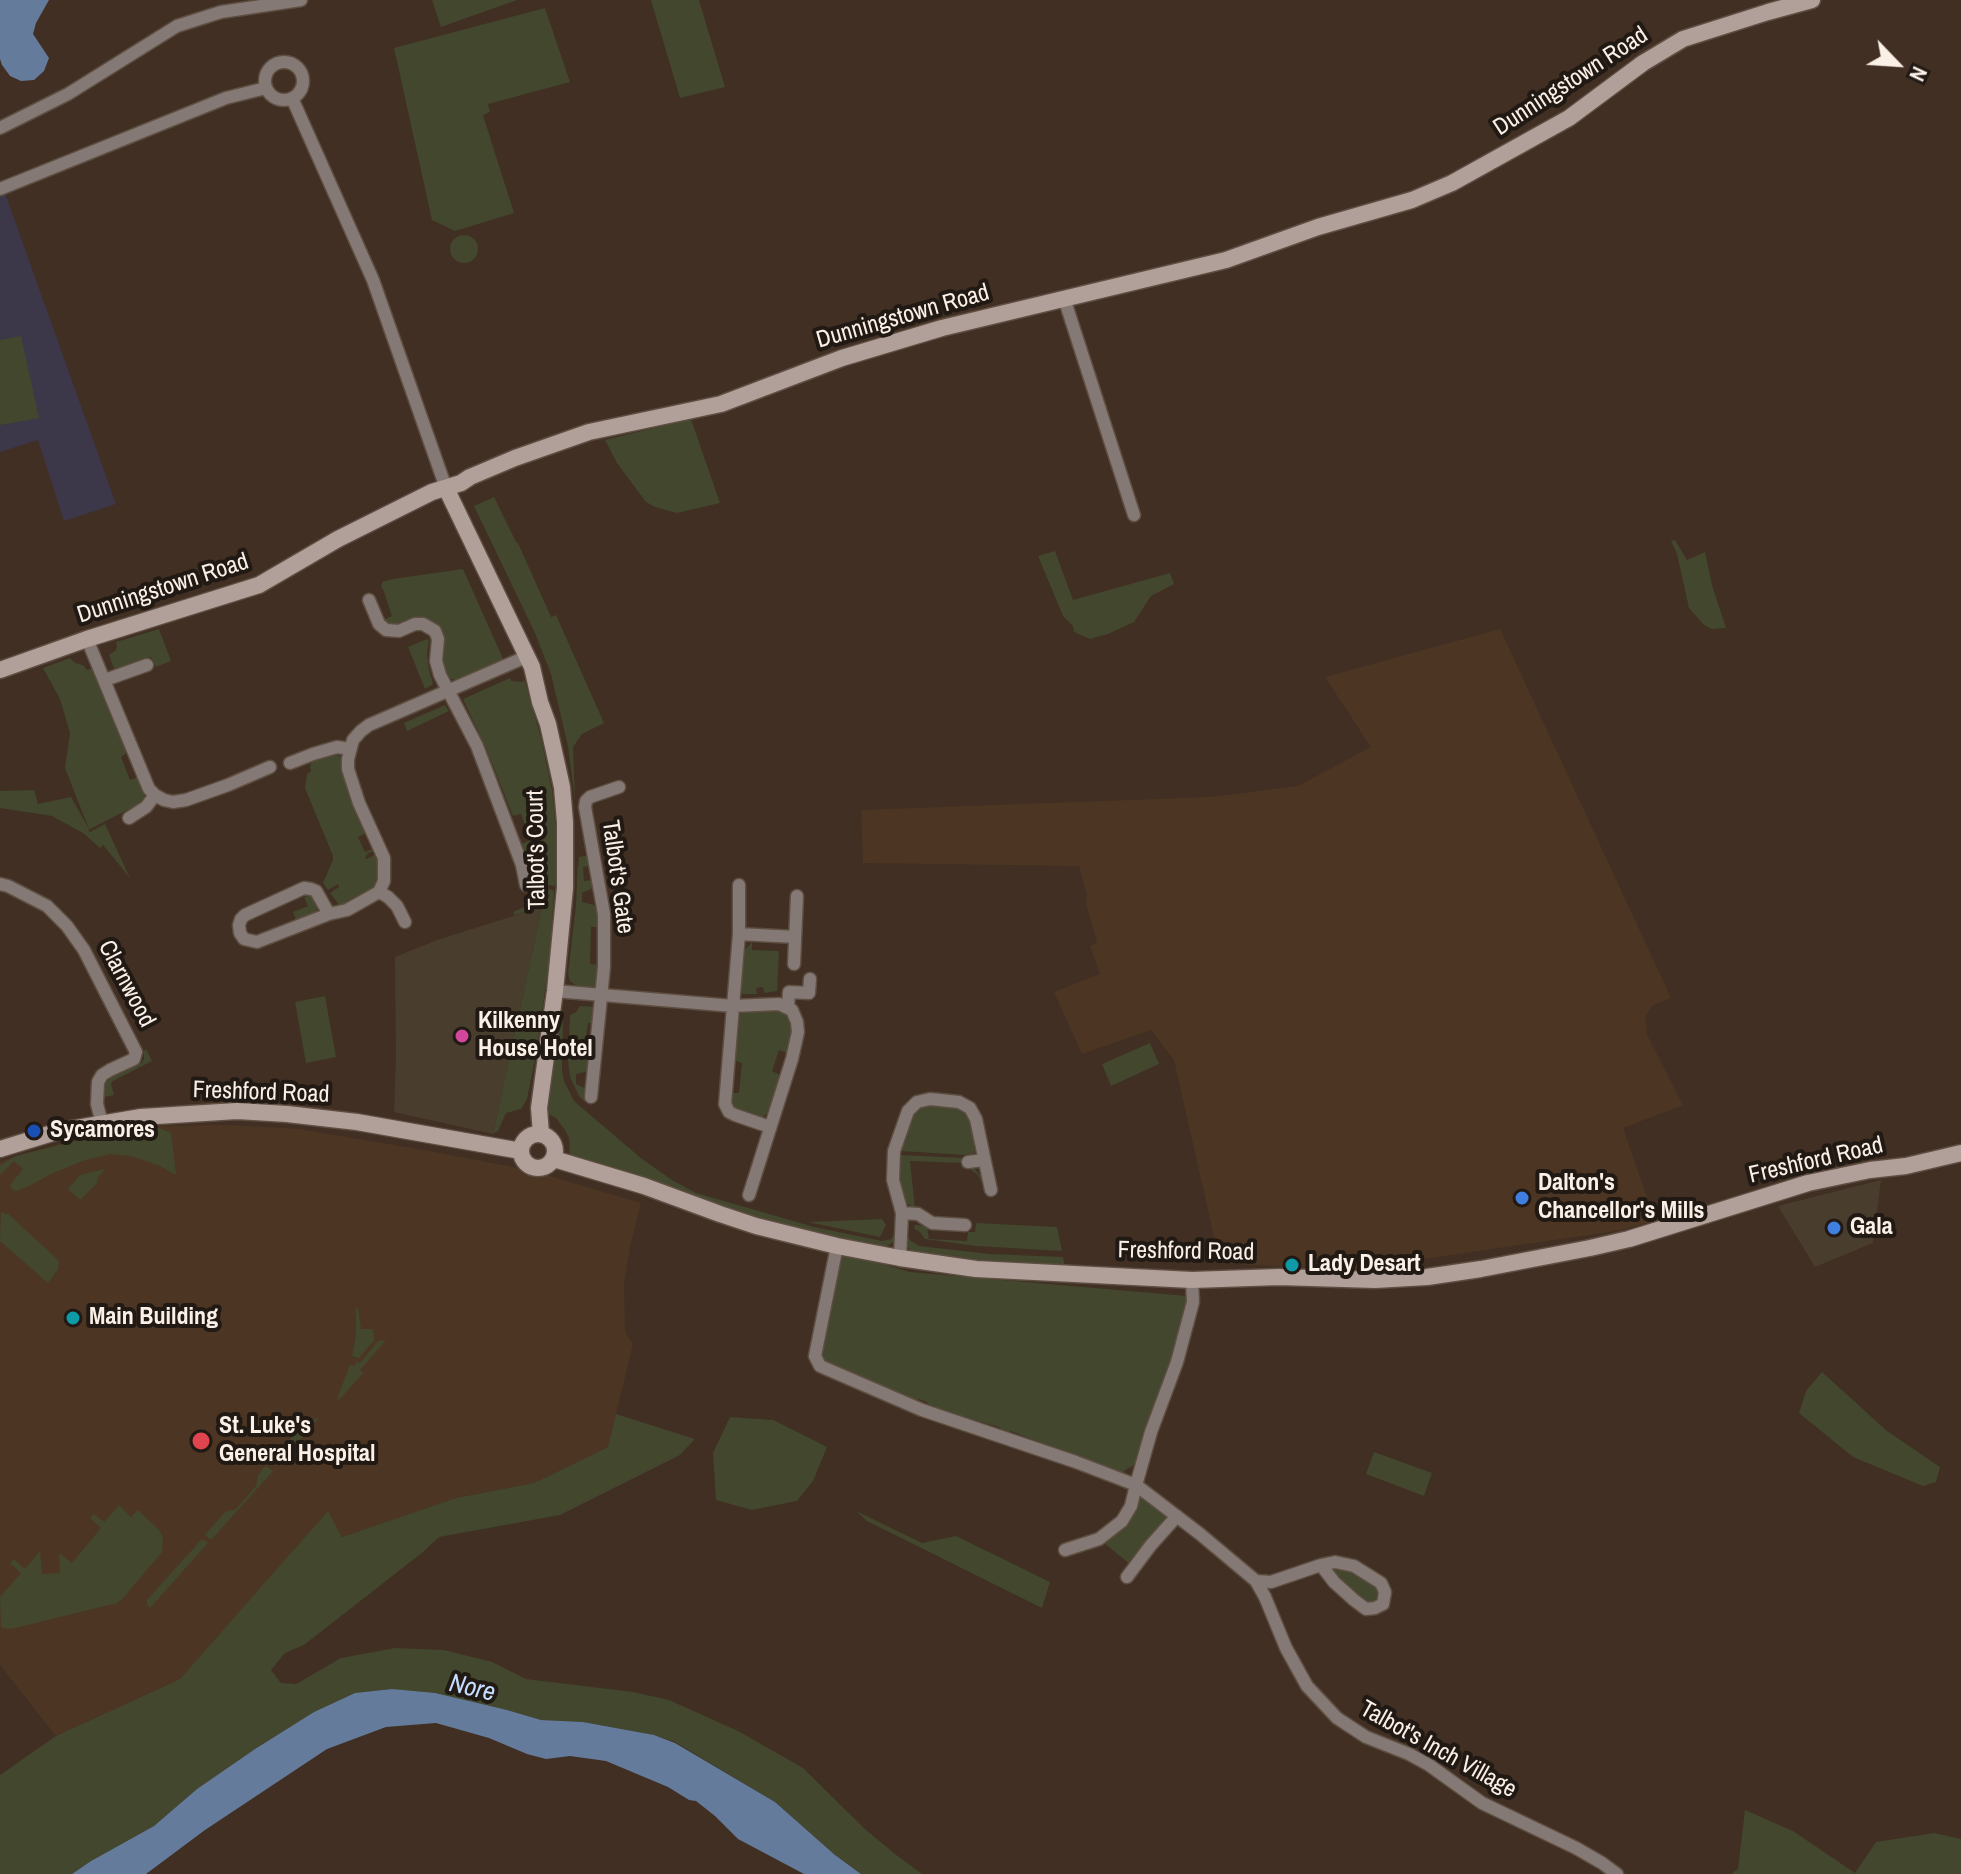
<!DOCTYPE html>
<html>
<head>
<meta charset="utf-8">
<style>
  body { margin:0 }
  #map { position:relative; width:1961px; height:1874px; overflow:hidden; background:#402f22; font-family:"Archivo Narrow",sans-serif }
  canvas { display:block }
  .north { position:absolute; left:1857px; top:24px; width:80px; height:80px; -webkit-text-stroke:6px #211913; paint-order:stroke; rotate:115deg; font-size:22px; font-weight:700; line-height:32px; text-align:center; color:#fbf0e7 }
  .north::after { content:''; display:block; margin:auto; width:28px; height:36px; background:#fbf0e7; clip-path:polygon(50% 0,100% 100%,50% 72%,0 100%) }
</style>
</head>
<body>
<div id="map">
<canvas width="1961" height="1874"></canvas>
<div class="north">N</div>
</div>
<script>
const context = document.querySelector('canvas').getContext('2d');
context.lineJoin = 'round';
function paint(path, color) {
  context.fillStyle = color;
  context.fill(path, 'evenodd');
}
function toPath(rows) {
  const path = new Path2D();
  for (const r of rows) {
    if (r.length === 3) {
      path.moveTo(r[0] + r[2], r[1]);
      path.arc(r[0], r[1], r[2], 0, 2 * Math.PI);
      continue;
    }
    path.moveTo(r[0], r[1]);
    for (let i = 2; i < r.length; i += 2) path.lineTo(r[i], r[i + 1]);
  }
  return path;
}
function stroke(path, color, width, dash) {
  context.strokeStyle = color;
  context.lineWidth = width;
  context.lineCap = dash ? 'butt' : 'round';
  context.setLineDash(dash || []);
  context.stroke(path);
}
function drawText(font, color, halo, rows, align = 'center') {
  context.font = font + ' "Archivo Narrow",sans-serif';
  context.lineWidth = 8;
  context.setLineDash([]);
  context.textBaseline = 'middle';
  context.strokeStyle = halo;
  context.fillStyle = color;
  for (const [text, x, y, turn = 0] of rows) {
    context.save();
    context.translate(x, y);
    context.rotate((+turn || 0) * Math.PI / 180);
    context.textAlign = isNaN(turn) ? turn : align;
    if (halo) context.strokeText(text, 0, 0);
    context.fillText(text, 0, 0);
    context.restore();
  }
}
const commercial = toPath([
  [542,907,493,1134,394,1112,396,1059,395,957,437,940],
  [1881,1180,1873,1243,1815,1267,1778,1206]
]);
const built = toPath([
  [1500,629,1671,998,1653,1005,1645,1017,1647,1035,1683,1105,1623,1128,1655,1221,1616,1231,1347,1270,1220,1263,1174,1060,1151,1030,1082,1054,1054,992,1100,974,1090,946,1097,943,1086,903,1087,894,1079,866,863,863,861,810,1211,797,1298,786,1371,747,1325,677],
  [227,1125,299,1129,429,1151,529,1170,641,1203,630,1247,624,1283,625,1332,633,1344,608,1447,534,1483,456,1498,342,1537,328,1512,180,1679,56,1736,0,1665,0,1162,16,1156,86,1137,157,1126]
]);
const education = toPath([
  [0,179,116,504,64,521,38,440,0,452]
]);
const green = toPath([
  [432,0,517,0,441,27],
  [651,0,699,0,725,87,680,98],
  [545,8,570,82,488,104,490,112,483,115,514,213,455,231,432,220,394,48],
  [464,249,14],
  [21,336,39,418,0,425,0,340],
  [691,419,720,503,677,513,655,507,646,502,617,463,605,440],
  [494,497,516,542,518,543,551,617,556,615,604,723,582,734,573,747,575,800,568,746,551,674,535,633,474,506],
  [1675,540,1687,560,1705,552,1712,585,1726,628,1712,629,1704,625,1689,608,1677,554,1671,541],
  [1055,551,1073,600,1170,573,1174,584,1151,596,1134,622,1108,634,1090,639,1074,632,1073,626,1063,616,1038,556],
  [463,569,504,661,454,680,449,678,444,668,441,631,433,622,425,619,390,627,383,620,392,616,383,589,381,588,382,582,393,579],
  [159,629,171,661,156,667,151,657,114,669,109,655,115,651,117,647,116,642],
  [427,639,429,640,427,655,429,670,433,683,432,685,425,689,408,647],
  [70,658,75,663,83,665,87,670,93,668,128,752,121,757,130,780,138,777,144,792,144,797,139,804,88,830,90,832,105,824,130,878,103,845,100,848,83,833,52,816,0,808,0,791,34,790,38,804,71,797,89,829,65,768,70,733,60,699,43,668],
  [510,678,511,681,522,682,524,680,525,682,541,738,552,790,555,821,555,886,550,885,533,887,531,878,533,873,542,868,540,857,529,856,525,852,521,844,530,840,521,814,513,816,486,748,463,699],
  [445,705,449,711,407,731,404,723],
  [332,754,340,756,342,759,366,833,358,837,365,852,373,849,374,851,368,853,365,858,367,859,376,854,380,866,381,878,376,890,340,906,330,893,339,887,338,884,328,890,323,883,333,860,333,856,305,788,307,774,311,771,310,766,312,761],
  [589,855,590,866,583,867,584,881,593,880,593,885,591,889,582,893,582,902,594,905,598,910,599,927,591,927,590,964,600,965,596,987,591,989,578,989,577,986,570,981,568,974,576,905,578,857,579,868,579,857],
  [550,889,554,891,550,955,536,1054,527,1099,521,1109,506,1113,498,1131,493,1134,542,907,515,915,513,912,532,904,530,891],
  [310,895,318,903,316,915,297,923,293,912,308,906,304,897],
  [752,942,752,950,779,951,777,991,764,993,763,987,756,988,757,994,742,994,741,990,745,950],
  [325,996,336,1057,306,1063,295,1002],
  [580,1006,597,1007,597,1023,588,1023,585,1044,594,1045,589,1071,576,1074,576,1084,587,1089,588,1098,585,1102,579,1096,570,1077,568,1060,570,1015,576,1012],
  [779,1009,788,1014,792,1024,792,1033,787,1053,779,1050,772,1071,780,1075,768,1112,763,1117,758,1118,735,1109,731,1106,731,1093,739,1093,742,1063,732,1060,737,1016,745,1011],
  [558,1019,563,1020,562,1071,564,1081,574,1101,642,1159,672,1180,696,1193,814,1227,882,1241,891,1239,895,1233,894,1242,885,1247,806,1232,710,1204,630,1174,570,1156,569,1138,565,1130,556,1118,543,1111],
  [1150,1043,1159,1064,1111,1086,1102,1064],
  [146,1049,152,1061,113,1081,111,1084,114,1095,104,1097,104,1087,106,1083,111,1077,141,1063,144,1059,144,1051],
  [925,1105,959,1108,966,1111,971,1119,975,1150,974,1153,965,1155,901,1151,915,1111],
  [157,1127,171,1133,176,1175,158,1165,131,1156,110,1154,85,1160,53,1173,29,1186,16,1191,13,1190,10,1185,23,1169,14,1161,0,1175,0,1165,16,1156,87,1138],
  [900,1155,965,1158,984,1180,987,1191,985,1192,979,1176,970,1169,962,1168,961,1163,910,1161,915,1208,911,1206,906,1203,904,1199,899,1179],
  [105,1169,97,1179,97,1183,80,1200,68,1189,80,1175],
  [1,1212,8,1214,57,1259,59,1263,58,1269,48,1283,0,1241],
  [882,1219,886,1225,880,1237,808,1222],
  [976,1223,1057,1227,1062,1251,976,1246,925,1239,919,1231,914,1229,915,1225,927,1226,929,1239,967,1241,968,1232,975,1232],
  [907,1236,911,1241,919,1246,990,1254,1063,1257,1065,1267,960,1261,918,1255,911,1251,908,1247],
  [843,1253,910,1272,1187,1296,1176,1347,1136,1464,1124,1471,1124,1473,1119,1474,1011,1431,1008,1433,1003,1432,999,1427,971,1419,969,1422,928,1407,927,1402,919,1399,915,1402,904,1396,901,1397,824,1362,821,1358,822,1346],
  [356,1308,358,1308,361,1329,373,1329,374,1338,374,1340,359,1358,352,1356,356,1335],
  [386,1340,360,1370,363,1373,339,1400,337,1399,350,1365,355,1366,356,1362,360,1363,378,1341],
  [1822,1372,1887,1431,1940,1467,1936,1482,1923,1486,1853,1457,1799,1413,1806,1391],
  [616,1414,695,1439,680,1455,560,1515,439,1537,423,1552,304,1645,285,1653,271,1670,281,1683,296,1684,341,1658,395,1648,444,1650,492,1662,526,1679,633,1692,669,1700,738,1731,803,1768,865,1829,895,1854,922,1874,861,1874,835,1855,775,1802,675,1742,654,1735,583,1722,541,1720,507,1710,392,1689,355,1693,314,1712,255,1749,197,1789,154,1826,91,1861,72,1874,0,1874,0,1775,56,1736,180,1679,328,1511,342,1537,456,1498,534,1483,608,1447],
  [730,1417,773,1420,827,1447,813,1481,797,1501,752,1510,716,1500,713,1453],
  [319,1418,285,1456,282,1452,283,1447,308,1421],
  [1374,1452,1432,1473,1424,1496,1366,1474],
  [265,1466,273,1471,211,1540,205,1535,225,1512,236,1509,256,1486,258,1475],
  [1139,1496,1170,1517,1132,1566,1103,1542],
  [119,1505,131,1517,138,1510,159,1530,163,1537,162,1552,123,1598,117,1603,15,1628,7,1629,1,1627,0,1597,21,1573,10,1563,14,1559,25,1569,40,1551,42,1574,60,1573,59,1553,72,1563,101,1528,90,1518,94,1514,104,1522],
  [856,1511,922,1543,956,1536,1050,1582,1042,1608,867,1521],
  [202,1539,208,1543,150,1608,147,1605,147,1600],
  [1340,1567,1366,1576,1381,1591,1379,1601,1365,1605,1328,1569],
  [1745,1810,1793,1831,1855,1873,1876,1842,1934,1833,1961,1839,1961,1874,1731,1874,1738,1869]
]);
const water = toPath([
  [0,0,49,0,36,23,33,34,49,58,44,71,34,80,21,81,10,76,2,65,0,59],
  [392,1689,435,1693,507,1710,541,1720,583,1722,654,1735,675,1743,775,1802,835,1855,861,1874,804,1874,738,1839,715,1816,696,1801,689,1800,668,1787,606,1761,570,1756,546,1759,527,1754,489,1738,436,1723,386,1727,327,1749,205,1830,146,1874,72,1874,91,1861,154,1826,197,1789,255,1749,314,1712,355,1693]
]);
const street = toPath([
  [284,81,19],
  [292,98,373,280,446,488],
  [0,128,68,94,177,26,221,12,301,0],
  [0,189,226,98,266,88],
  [1064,298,1134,515],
  [369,600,379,624,386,630,399,631,415,624,423,624,435,631,438,639,436,661,440,675,477,746,522,865,526,885],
  [87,639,149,789,155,795,164,800,173,802,186,800,228,785,270,767],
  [105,680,147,665],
  [290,763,313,754,337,747,350,749],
  [129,818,146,807,155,795],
  [0,884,8,886,47,906,67,926,84,950,136,1052,134,1059,110,1070,102,1075,98,1082,97,1104,102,1124],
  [739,885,739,934,725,1104,729,1112,735,1115,770,1127],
  [379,892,388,897,397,906,405,922],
  [329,914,257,942,244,939,240,933,239,925,241,919,245,915,304,888,311,889,316,891,329,914,347,910,379,892,384,881,384,858,359,803,348,769,348,759,353,740,361,731,369,725,528,656],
  [739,934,795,937],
  [794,964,797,896],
  [555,991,733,1006,779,1004,792,1010,797,1022,798,1032,792,1059,749,1195],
  [788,1007,789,992,809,993,810,979],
  [591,1097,604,967,604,914,585,807,586,801,590,797,619,787],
  [968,1162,984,1160],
  [902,1213,918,1214,932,1223,965,1225],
  [837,1246,815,1356,820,1366,922,1410,1076,1462,1136,1485,1151,1432,1177,1362,1193,1302,1192,1280],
  [900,1258,902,1213,893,1180,894,1151,908,1111,917,1102,930,1099,959,1102,970,1108,976,1119,991,1190],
  [1065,1550,1099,1539,1122,1521,1131,1506,1136,1485,1200,1534,1256,1581,1265,1597,1286,1648,1307,1686,1337,1718,1366,1737,1409,1754,1429,1765,1482,1803,1576,1848,1602,1863,1617,1874],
  [1127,1577,1151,1545,1177,1516],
  [1256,1581,1271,1582,1321,1565,1335,1562,1354,1566,1381,1583,1385,1592,1383,1604,1375,1608,1366,1609,1354,1600,1334,1582,1321,1565]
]);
const secondary = toPath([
  [446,488,532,667,540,702,548,724,562,787,565,822,565,888,555,991,539,1108,541,1134],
  [0,670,87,639,259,585,338,539,432,492,461,483,470,477,515,458,589,432,721,404,842,358,942,328,1226,260,1318,227,1412,200,1452,183,1569,118,1643,63,1683,39,1768,12,1812,0],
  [538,1151,17],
  [0,1149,59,1131,141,1117,237,1111,287,1114,357,1122,521,1151],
  [554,1159,644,1186,720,1214,756,1226,837,1246,900,1258,976,1269,1192,1280,1279,1277,1375,1280,1427,1277,1481,1269,1590,1248,1629,1239,1808,1183,1870,1170,1906,1166,1961,1153]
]);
const markers = [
  [462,1036,8,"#d1479c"],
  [34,1131,8,"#1a4fb4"],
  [1522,1198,8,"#3f7fe0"],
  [1834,1228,8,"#3f7fe0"],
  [1292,1265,8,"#0f9aa8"],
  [73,1318,8,"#0f9aa8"],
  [201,1441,10,"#e0444e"]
];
const streetNames = [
  ["Dunningstown Road",1571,82,-33],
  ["Dunningstown Road",903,317,-16],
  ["Dunningstown Road",163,589,-18],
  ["Talbot's Court",537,850,-91],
  ["Talbot's Gate",617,877,82],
  ["Clarnwood",126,984,62],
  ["Freshford Road",261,1093,2],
  ["Freshford Road",1816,1161,-13],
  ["Freshford Road",1186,1252,1],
  ["Talbot's Inch Village",1438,1750,29]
];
const poiNames = [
  ["Kilkenny",478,1022],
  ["House Hotel",478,1050],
  ["Sycamores",50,1131],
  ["Dalton's",1538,1184],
  ["Chancellor's Mills",1538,1212],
  ["Gala",1850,1228],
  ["Lady Desart",1308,1265],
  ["Main Building",89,1318],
  ["St. Luke's",219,1427],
  ["General Hospital",219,1455]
];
const waterNames = [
  ["Nore",472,1689,13]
];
paint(commercial, '#493d2e');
paint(built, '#4c3623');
paint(education, '#3c3849');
paint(green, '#42472d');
paint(water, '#657b9c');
stroke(street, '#5e4e42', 15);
stroke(secondary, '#5e4e42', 19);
stroke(street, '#847974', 12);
stroke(secondary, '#b1a099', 16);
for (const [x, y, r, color] of markers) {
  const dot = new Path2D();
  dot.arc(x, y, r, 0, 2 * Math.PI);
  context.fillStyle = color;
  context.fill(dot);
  stroke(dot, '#211913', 3);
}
drawText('24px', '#fbf0e7', '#211913', streetNames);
drawText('bold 24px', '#fbf0e7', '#211913', poiNames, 'left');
drawText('italic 26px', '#c7ddff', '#211913', waterNames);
</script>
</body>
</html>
